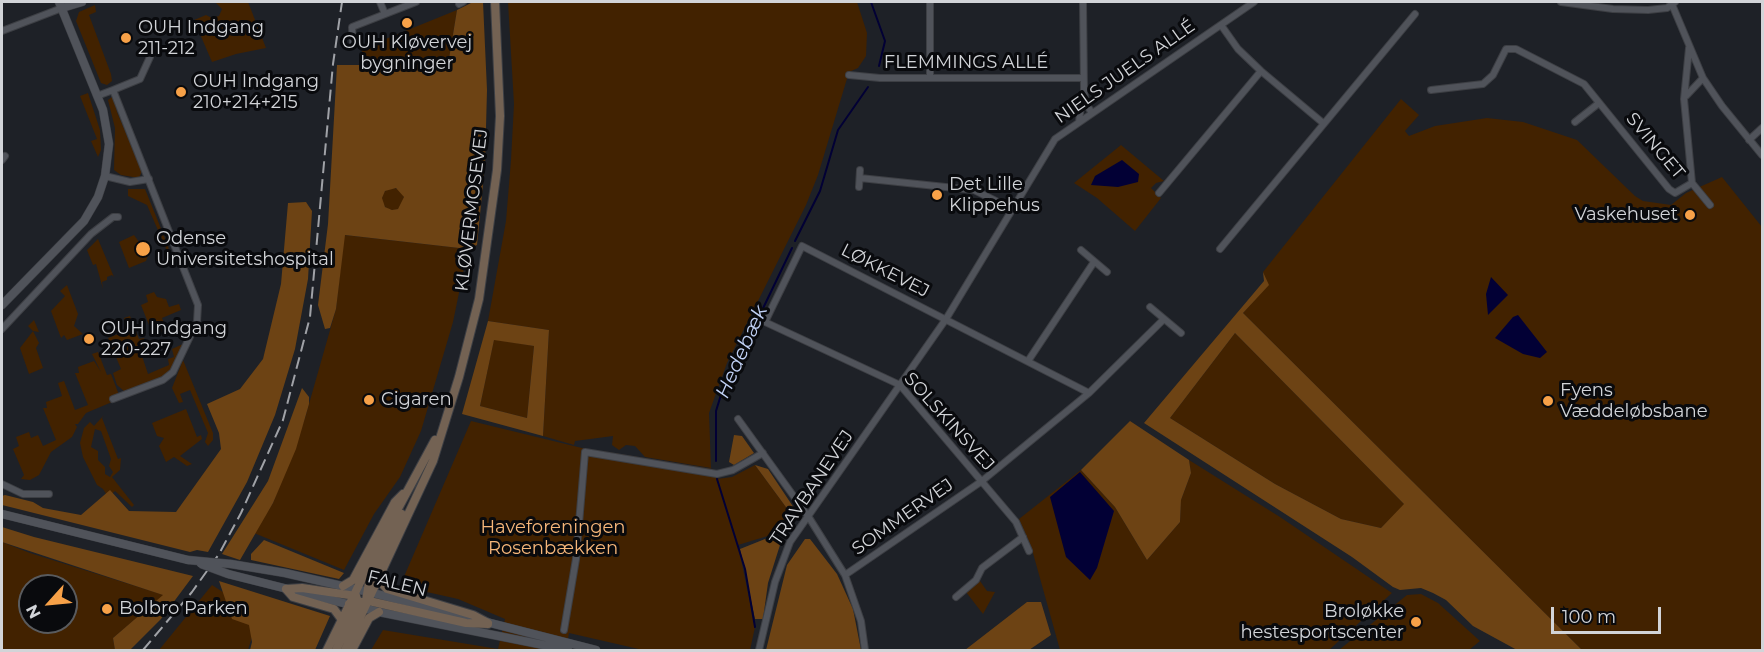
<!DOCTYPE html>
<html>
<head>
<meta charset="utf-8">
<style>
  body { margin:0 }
  #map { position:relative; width:1764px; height:652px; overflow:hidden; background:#1e2127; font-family:Montserrat,sans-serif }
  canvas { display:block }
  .frame { position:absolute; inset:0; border:3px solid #d2d4d8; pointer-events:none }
  .north { position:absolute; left:18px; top:574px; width:60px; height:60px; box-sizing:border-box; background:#090a0d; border:2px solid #595b5e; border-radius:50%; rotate:243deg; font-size:16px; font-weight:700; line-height:24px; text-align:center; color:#d2d4d8 }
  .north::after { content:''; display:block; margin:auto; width:21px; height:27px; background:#f7a148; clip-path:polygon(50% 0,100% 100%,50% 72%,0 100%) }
  .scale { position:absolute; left:1551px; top:607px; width:110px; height:27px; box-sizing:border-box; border:3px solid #d2d4d8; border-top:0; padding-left:8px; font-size:18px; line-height:21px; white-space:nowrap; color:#d2d4d8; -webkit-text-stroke:4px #090a0d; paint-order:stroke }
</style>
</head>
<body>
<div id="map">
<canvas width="1764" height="652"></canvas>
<div class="frame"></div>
<div class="north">N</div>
<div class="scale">100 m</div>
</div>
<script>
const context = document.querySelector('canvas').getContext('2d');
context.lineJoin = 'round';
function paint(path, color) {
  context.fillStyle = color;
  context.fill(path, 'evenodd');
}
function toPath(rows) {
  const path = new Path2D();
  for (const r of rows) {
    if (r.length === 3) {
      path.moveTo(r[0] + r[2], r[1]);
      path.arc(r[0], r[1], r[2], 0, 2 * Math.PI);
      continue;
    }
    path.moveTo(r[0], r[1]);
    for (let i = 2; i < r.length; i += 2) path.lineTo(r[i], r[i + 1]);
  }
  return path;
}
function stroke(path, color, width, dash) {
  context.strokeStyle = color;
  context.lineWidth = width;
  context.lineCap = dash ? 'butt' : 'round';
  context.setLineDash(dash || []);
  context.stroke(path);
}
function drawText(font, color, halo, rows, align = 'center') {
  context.font = font + ' Montserrat,sans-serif';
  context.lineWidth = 6;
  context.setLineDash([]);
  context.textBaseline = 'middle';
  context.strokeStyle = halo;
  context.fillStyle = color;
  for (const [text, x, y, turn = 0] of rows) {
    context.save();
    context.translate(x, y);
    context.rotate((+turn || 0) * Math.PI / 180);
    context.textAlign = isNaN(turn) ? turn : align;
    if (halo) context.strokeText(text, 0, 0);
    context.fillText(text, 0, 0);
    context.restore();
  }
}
const green = toPath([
  [215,2,248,2,266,48,236,54,212,62,194,20,206,15,212,18,219,16,222,9],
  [508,2,857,2,867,33,866,56,858,68,849,72,818,175,806,205,727,363,709,413,711,468,645,457,635,446,626,445,619,450,612,445,613,436,575,441,574,445,543,436,549,330,488,321,506,221,511,160,514,104],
  [95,5,96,12,89,15,111,74,112,81,107,85,101,83,76,21,79,12],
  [457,10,448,65,368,65,361,49],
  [88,93,100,130,101,150,98,157,91,141,97,139,80,96],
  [113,96,117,112,142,171,139,178,121,175,114,170,115,128,108,100],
  [1401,99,1419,115,1405,131,1409,136,1435,126,1487,118,1523,122,1577,140,1635,196,1643,201,1671,205,1686,193,1722,177,1762,227,1762,650,1582,650,1243,313,1268,285,1263,272],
  [1121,145,1164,181,1156,183,1151,188,1161,198,1135,231,1097,198,1074,183],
  [393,199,11],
  [128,189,145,189,168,246,171,260,147,205,128,196],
  [134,235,139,242,144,241,143,246,150,250,146,261,129,268,119,242],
  [344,235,468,249,453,322,421,431,400,477,374,514,344,570,254,533,273,503,305,418,336,309],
  [98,239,114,277,112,275,107,277,107,280,102,282,103,289,96,264,93,265,87,250],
  [67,285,78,314,74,326,83,334,67,340,64,335,61,338,51,311,65,296,60,291],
  [154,292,157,297,166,299,169,307,179,304,181,310,162,318,167,330,153,335,141,305,148,302,146,295],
  [130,316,139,339,144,338,150,353,142,356,148,374,169,365,168,359,174,357,172,349,183,344,173,368,162,377,125,392,117,385,113,373,121,369,108,338,126,331,124,318],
  [34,320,39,332,33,331,39,343,36,348,43,368,29,374,20,348,33,331,28,326],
  [1235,333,1405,505,1381,528,1341,519,1275,484,1170,418],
  [494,339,534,346,527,418,480,406],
  [98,352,107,375,111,374,119,395,110,398,112,402,86,413,78,424,75,424,77,427,72,437,51,452,39,475,30,480,21,479,24,475,13,449,19,446,16,437,29,432,31,438,38,435,43,446,56,440,43,408,47,408,46,402,62,396,58,383,64,381,75,410,88,405,75,373,79,373,78,367,94,361,101,372,92,354],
  [183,360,213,433,213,440,208,446,205,442,208,433,190,390,180,394,183,402,179,403,172,388],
  [186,409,197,437,201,435,202,439,180,456,192,464,187,466,174,457,166,462,159,446,164,438,157,436,152,423],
  [104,415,102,418,118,459,121,458,120,470,112,477,134,505,132,507,115,491,108,497,103,489,97,485,83,457,80,443,84,428,90,422,94,426],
  [95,429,101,431,111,459,109,466,113,472,110,477,105,474,105,467,98,460,98,451,91,447],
  [471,421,582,448,713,469,717,479,732,477,755,465,794,518,792,526,784,531,738,545,755,627,750,650,643,650,569,633,566,650,371,650,383,630,498,649,505,619,458,599,400,586],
  [1189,460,1280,517,1392,593,1329,650,1060,650,1031,546,1019,519,1081,470,1115,507,1147,560,1180,522,1181,500,1191,473],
  [2,542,30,553,164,595,113,638,115,650,2,650],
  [30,586,66,586,66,622,30,622],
  [980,581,987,591,995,592,983,614,966,592],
  [212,585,251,610,255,627,248,650,159,650],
  [1421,594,1438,603,1480,641,1469,650,1339,650,1407,595]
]);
const forest = toPath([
  [473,2,483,2,487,90,485,164,477,245,468,249,345,235,336,309,330,328,325,329,318,305,328,224,337,65,448,65,457,10],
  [396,188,404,197,398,209,392,210,385,207,382,198,385,191],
  [306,202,312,211,308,279,295,349,275,415,247,482,208,552,197,550,190,552,2,505,2,496,5,495,33,502,43,508,81,515,110,490,129,511,176,512,221,449,219,433,207,404,240,389,263,359,281,284,288,203],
  [1263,272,1269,285,1243,313,1582,650,1517,650,1473,626,1446,600,1433,593,1421,588,1400,590,1393,587,1352,557,1144,423,1264,281],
  [1235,333,1404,504,1381,528,1341,519,1275,484,1170,418],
  [488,321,549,330,543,436,462,414],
  [494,340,534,346,527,418,480,406],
  [302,388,309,397,309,404,296,449,273,503,240,560,222,554,268,481],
  [1130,421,1189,460,1191,473,1181,500,1180,522,1147,560,1115,507,1081,470],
  [734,435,742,436,754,453,734,465,729,462],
  [755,465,768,469,796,511,794,518],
  [2,527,34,537,193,576,161,619,130,650,115,650,113,638,163,595,2,542],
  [770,537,778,538,780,545,768,583,763,619,755,619,740,549],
  [805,539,810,539,837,574,853,609,861,650,766,650,787,565],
  [264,540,344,573,339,579,251,560,251,554],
  [219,581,330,616,315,650,250,650,252,642,249,625,232,619],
  [1027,602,1041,602,1051,635,1029,650,965,650]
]);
const water = toPath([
  [1122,160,1139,174,1138,182,1118,187,1091,185,1095,176],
  [1491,277,1508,295,1488,315,1486,294],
  [1518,315,1547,352,1540,358,1523,354,1495,338,1513,317],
  [1080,472,1114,511,1097,568,1090,580,1066,557,1050,497]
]);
const stream = toPath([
  [871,2,885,41,879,66],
  [795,241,820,191,838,130,868,87],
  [716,461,716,411,728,372,755,325,792,248],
  [717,479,745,569,755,627]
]);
const minor = toPath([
  [380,2,385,14],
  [1083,2,1084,90,1086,104,1092,113],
  [1561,2,1613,9,1648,10,1667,8,1675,2],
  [1671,2,1703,78,1722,106,1762,155],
  [459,4,463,2],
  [1221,25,1238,49,1261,71,1323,123],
  [2,31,62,8],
  [353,44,352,27,416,2],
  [1689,48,1684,99,1692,183,1710,205],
  [849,75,880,78,1083,78],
  [930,78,930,2],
  [113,90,140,79,150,57],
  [1431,90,1483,84,1493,75,1506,49,1516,49,1584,84,1669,189,1675,193,1692,183],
  [97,96,113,90,198,305,197,322,173,372,163,380,113,399],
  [1686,96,1703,78],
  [1079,122,1082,96],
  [1575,122,1599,103],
  [1749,140,1762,128],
  [2,160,5,156],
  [105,176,130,182,149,179],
  [860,178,974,190,1012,209],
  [859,187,860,170],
  [1159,193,1261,71],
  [1220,249,1415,14],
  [1081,250,1107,272],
  [1150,307,1181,333],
  [2,329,91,234,113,217,118,217],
  [1028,361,1094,262],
  [738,419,808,516,845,575,861,621,865,650],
  [2,484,23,494,49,494],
  [1029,551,1016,522,900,385,765,322,802,246,1089,393,1164,319],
  [845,575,982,481,1089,393],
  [956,597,976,580,982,568,1023,537],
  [564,630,576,559,585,452,717,474,733,470,763,453],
  [759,650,775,582,790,542,946,319,1055,139,1254,2]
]);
const tertiary = toPath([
  [62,8,82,2],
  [2,305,84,221,98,197,105,176,109,144,103,110,59,2],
  [2,514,188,560],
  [231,564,285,573,373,593,596,650],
  [228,574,379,612,568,650]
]);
const secondary = toPath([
  [379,580,387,589,473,615,488,623],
  [343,586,353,580,395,502,403,494],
  [286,589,302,588,356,596],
  [286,589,293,597,334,609,342,620],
  [349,604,369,601,466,623,488,624],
  [365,607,369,582,402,514],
  [327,650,381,540,435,440],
  [336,650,357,606,357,599],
  [345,650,433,461,459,377,479,299,497,170,500,116,495,2],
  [352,650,369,618,379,612]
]);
const rail = toPath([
  [143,650,192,592,219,554,241,513,283,420,310,317,333,64,342,2]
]);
const tertiaryBridge = toPath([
  [188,560,231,564],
  [201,564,228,574]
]);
const markers = [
  [407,23,6,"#f7a148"],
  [126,38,6,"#f7a148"],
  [181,92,6,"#f7a148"],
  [937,195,6,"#f7a148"],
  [1690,215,6,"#f7a148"],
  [143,249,8,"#f7a148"],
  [89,339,6,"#f7a148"],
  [369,400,6,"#f7a148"],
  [1548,401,6,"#f7a148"],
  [107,609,6,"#f7a148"],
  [1416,622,6,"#f7a148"]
];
const poiNames = [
  ["OUH Indgang",138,28],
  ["211-212",138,49],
  ["OUH Kløvervej",407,43,"center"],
  ["bygninger",407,64,"center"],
  ["OUH Indgang",193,82],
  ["210+214+215",193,103],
  ["Det Lille",949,185],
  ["Klippehus",949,206],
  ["Vaskehuset",1678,215,"right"],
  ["Odense",156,239],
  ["Universitetshospital",156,260],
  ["OUH Indgang",101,329],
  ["220-227",101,350],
  ["Fyens",1560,391],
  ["Væddeløbsbane",1560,412],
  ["Cigaren",381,400],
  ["Bolbro Parken",119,609],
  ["Broløkke",1404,612,"right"],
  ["hestesportscenter",1404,633,"right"]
];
const streetNames = [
  ["FLEMMINGS ALLÉ",966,63],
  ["NIELS JUELS ALLÉ",1125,72,-35],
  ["SVINGET",1655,146,50],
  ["KLØVERMOSEVEJ",472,210,-83],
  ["LØKKEVEJ",885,271,27],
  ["SOLSKINSVEJ",949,422,48],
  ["TRAVBANEVEJ",812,488,-56],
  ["SOMMERVEJ",903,517,-35],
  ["FALEN",397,584,14]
];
const parkNames = [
  ["Haveforeningen",553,528],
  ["Rosenbækken",553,549]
];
const waterNames = [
  ["Hedebæk",742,352,-66]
];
paint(green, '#422200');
paint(forest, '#6d4314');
paint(water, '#020035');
stroke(stream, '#020035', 2);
stroke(minor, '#3d3f44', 8);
stroke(tertiary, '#3d3f44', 9);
stroke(secondary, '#3d3f44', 10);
stroke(minor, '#50535a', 6);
stroke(tertiary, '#50535a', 8);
stroke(secondary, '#736253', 8);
stroke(rail, '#a0a2a7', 2, [12, 6]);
stroke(tertiaryBridge, '#3d3f44', 9, []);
stroke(tertiaryBridge, '#50535a', 8);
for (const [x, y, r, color] of markers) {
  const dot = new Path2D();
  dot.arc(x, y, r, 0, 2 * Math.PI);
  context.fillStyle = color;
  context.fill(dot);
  stroke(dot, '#090a0d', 2);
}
drawText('18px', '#d2d4d8', '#090a0d', poiNames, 'left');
drawText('18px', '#d2d4d8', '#090a0d', streetNames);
drawText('18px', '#f7b77a', '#090a0d', parkNames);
drawText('italic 20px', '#c1d1f5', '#090a0d', waterNames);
</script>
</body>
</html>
